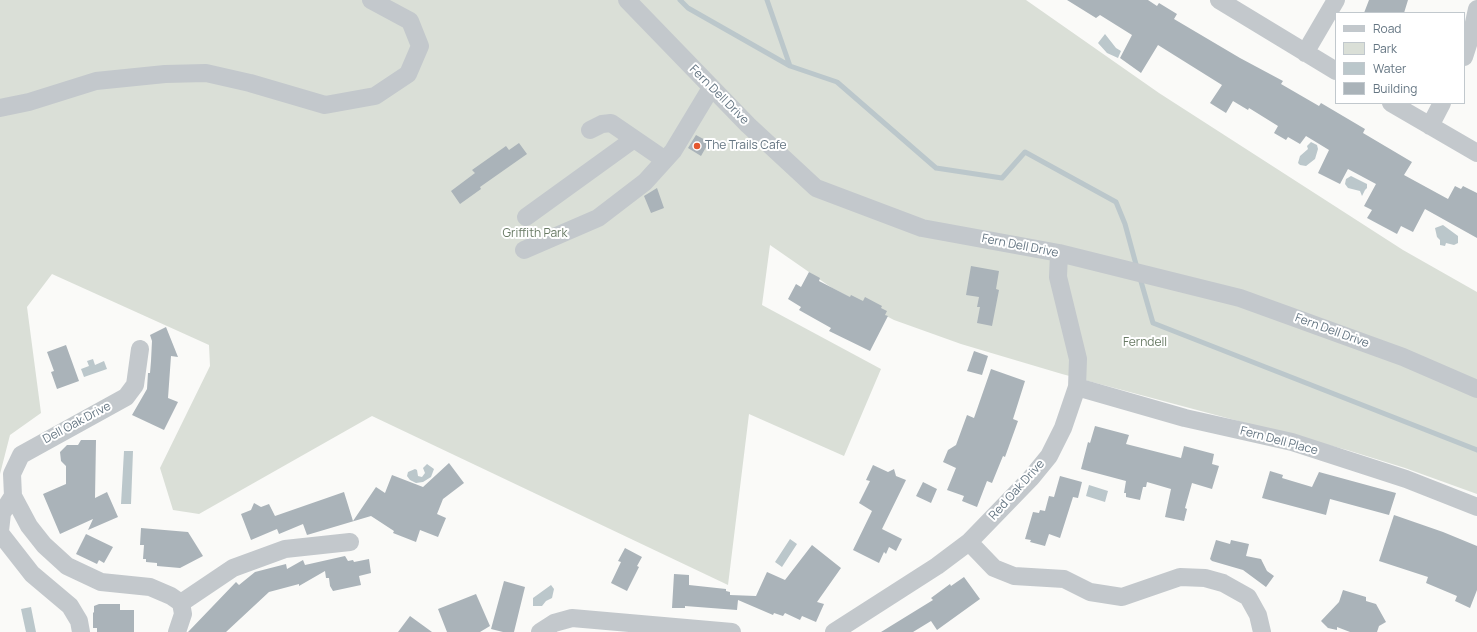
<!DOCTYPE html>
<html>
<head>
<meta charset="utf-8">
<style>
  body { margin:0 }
  #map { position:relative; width:1477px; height:632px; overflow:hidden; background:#fafaf8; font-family:Manrope,sans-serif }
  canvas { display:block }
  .legend { position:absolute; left:1335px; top:12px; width:130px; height:92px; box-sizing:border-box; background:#fff; border:1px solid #c1c8cd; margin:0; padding:5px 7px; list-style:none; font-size:12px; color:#657683 }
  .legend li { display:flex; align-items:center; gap:8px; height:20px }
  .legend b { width:20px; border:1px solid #c1c8cd }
</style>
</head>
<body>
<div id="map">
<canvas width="1477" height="632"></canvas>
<ul class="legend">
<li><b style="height:5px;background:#c3c8cc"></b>Road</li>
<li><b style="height:11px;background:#dadfd7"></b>Park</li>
<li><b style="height:11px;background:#bbc7cb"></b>Water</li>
<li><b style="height:11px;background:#aab3b9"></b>Building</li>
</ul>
</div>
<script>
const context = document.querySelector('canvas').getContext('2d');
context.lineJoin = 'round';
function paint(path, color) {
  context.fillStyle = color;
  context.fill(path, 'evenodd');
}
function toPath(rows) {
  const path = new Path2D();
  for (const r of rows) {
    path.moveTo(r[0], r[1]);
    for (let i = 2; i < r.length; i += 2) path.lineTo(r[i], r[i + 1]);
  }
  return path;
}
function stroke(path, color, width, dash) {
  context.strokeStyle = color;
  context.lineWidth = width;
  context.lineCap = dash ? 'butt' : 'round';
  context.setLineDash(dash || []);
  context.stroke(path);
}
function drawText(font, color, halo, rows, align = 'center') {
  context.font = font + ' Manrope,sans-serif';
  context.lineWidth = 4;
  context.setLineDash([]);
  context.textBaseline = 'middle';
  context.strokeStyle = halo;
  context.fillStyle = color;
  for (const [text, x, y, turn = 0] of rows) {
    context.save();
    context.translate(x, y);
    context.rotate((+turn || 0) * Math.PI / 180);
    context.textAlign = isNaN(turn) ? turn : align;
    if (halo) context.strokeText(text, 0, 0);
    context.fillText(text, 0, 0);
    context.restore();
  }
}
const green = toPath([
  [0,0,1026,0,1159,93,1403,250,1477,292,1477,494,1405,468,1347,450,1062,374,961,344,894,320,832,288,770,245,762,305,881,369,844,456,749,414,728,585,372,416,199,514,173,510,160,468,210,366,209,345,52,274,27,307,41,413,10,435,0,474]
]);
const water = toPath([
  [1105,34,1116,48,1121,51,1118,58,1107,53,1098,43],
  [1311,142,1317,145,1318,149,1315,159,1306,166,1300,165,1298,163,1300,156,1308,149,1307,146],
  [1351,176,1367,184,1367,188,1365,190,1362,196,1360,191,1348,188,1345,184,1346,179],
  [1443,225,1458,236,1458,243,1454,245,1446,243,1445,246,1440,245,1440,240,1437,237,1435,228],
  [93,359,95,365,104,361,107,369,84,377,81,369,89,366,87,361],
  [124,451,133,451,131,504,121,504],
  [427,464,434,469,431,477,423,482,416,483,410,480,407,476,408,472,415,469,417,470,418,476,422,477,425,473,423,468],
  [1089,485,1108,491,1105,502,1086,496],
  [790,539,797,544,782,567,775,562],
  [551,585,554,589,552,598,546,601,542,606,533,606,533,598],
  [31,607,36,632,26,632,21,609]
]);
const stream = toPath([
  [680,0,688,8,790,66,837,82,936,168,1002,178,1025,152,1116,202,1125,224,1137,268],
  [767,0,790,66],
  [1140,278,1153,323,1477,450]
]);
const building = toPath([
  [1067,0,1148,0,1157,6,1159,3,1177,14,1174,19,1240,58,1283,81,1281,84,1319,106,1321,103,1365,129,1363,133,1412,162,1404,175,1448,199,1455,186,1461,189,1463,186,1477,193,1477,238,1425,209,1413,232,1401,226,1397,234,1367,218,1372,210,1364,206,1376,184,1348,169,1340,184,1318,173,1329,150,1306,136,1300,144,1288,137,1286,140,1274,133,1278,126,1249,108,1248,110,1233,101,1226,113,1210,103,1222,85,1158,45,1141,73,1120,58,1132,35,1100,15,1096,18],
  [1369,0,1408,0,1404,13,1364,13],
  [696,135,709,142,701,156,688,148],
  [519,143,527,154,480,187,481,189,460,204,451,191,475,173,472,170,506,146,509,150],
  [657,188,664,208,651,213,644,196],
  [971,266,999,271,996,289,999,290,992,326,977,323,980,307,977,307,979,297,966,295],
  [809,272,820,278,819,281,850,297,851,295,863,301,865,297,882,306,881,308,887,311,885,315,888,316,870,351,829,331,831,328,799,310,801,307,788,299,796,284,801,287],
  [166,327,178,357,171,356,168,398,178,402,164,430,132,415,147,389,148,373,150,373,151,361,152,341,150,335],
  [66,345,79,381,57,389,51,372,54,371,47,352],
  [974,351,988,356,982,375,967,371],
  [991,369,1025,381,1013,419,1018,421,1005,457,1003,456,992,483,987,481,977,507,962,501,964,496,947,490,956,468,943,462,948,450,956,445,967,415,974,418],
  [1095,426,1129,435,1126,444,1181,458,1184,446,1214,454,1212,464,1219,466,1212,489,1192,483,1185,508,1187,509,1184,521,1165,517,1171,489,1147,482,1146,487,1143,487,1140,500,1126,497,1126,493,1124,493,1126,481,1081,469,1088,442,1090,443],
  [81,440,96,440,95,498,107,492,118,517,88,530,93,519,60,534,43,494,66,484,66,466,61,461,60,452,67,445,78,445],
  [449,463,464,483,443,499,437,514,446,518,438,537,420,530,416,542,393,533,394,531,371,516,307,535,303,524,279,534,277,529,251,540,241,514,251,510,254,503,261,507,269,504,275,516,344,492,353,521,376,487,385,493,392,475,423,487],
  [873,465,888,472,894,469,896,476,906,480,882,529,902,539,896,551,889,547,886,554,884,552,879,563,853,550,872,511,859,503,870,481,866,480],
  [1270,471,1283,475,1282,478,1312,487,1319,472,1396,493,1389,515,1330,499,1326,515,1262,498],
  [1060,476,1082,482,1078,498,1073,497,1060,538,1049,534,1045,546,1030,542,1031,540,1025,539,1033,512,1039,513,1040,510,1045,511,1049,496,1054,497],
  [923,482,937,489,931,503,916,496],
  [1394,515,1443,532,1477,546,1477,590,1470,608,1455,601,1457,596,1426,583,1428,577,1379,561],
  [141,528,188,532,203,556,180,568,157,566,157,563,146,562,146,559,143,559,144,545,140,545],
  [86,534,113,547,104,563,99,560,97,564,76,554],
  [1216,540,1230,544,1231,540,1249,544,1246,556,1261,559,1267,571,1274,576,1266,587,1243,570,1212,561,1210,559],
  [812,545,841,568,817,602,824,604,816,622,802,616,800,620,785,613,783,616,774,613,773,615,738,600,737,610,685,606,685,608,672,608,674,574,689,575,689,585,726,589,726,591,730,592,730,595,756,596,767,572,785,580],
  [625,548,642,557,637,566,639,567,627,591,611,583,621,562,618,561],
  [345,556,348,561,353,560,354,562,369,559,371,573,359,576,361,585,333,591,330,586,329,578,326,578,325,571,299,586,299,584,269,592,226,632,188,632,236,582,239,585,255,572,286,564,287,569,303,560,305,565],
  [964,577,980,599,937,630,931,621,913,632,881,632,933,600,931,598,950,584,951,586],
  [504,581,525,587,514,632,503,632,491,629],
  [1343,590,1366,597,1366,601,1376,604,1386,622,1379,626,1377,632,1350,632,1337,627,1337,630,1328,628,1321,621,1339,602],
  [476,594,490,626,480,632,447,632,438,609],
  [99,604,120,604,120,610,134,610,134,632,97,632,97,628,93,628,93,612,94,613,94,606],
  [410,616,432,632,398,632]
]);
const minor = toPath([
  [627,0,748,125,816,188,922,228,1059,253,1240,298,1403,357,1477,389],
  [1219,0,1336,71],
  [1305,53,1336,0],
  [1464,57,1472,32,1477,9],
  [1391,103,1477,153],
  [0,108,29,102,96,81,165,74,206,73,250,83,325,105,375,96,408,74,420,46,410,21,371,0],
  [1430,126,1442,103],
  [590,130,602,124,611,123,665,160],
  [526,217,634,139],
  [524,250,598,218,645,182,673,151,711,88],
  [140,349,135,385,126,397,21,455,12,474,13,496,29,526,44,545,67,566,101,582,150,587,171,596,181,603,183,614,177,632],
  [1077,387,1185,418,1292,442,1406,479,1477,507],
  [0,531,2,513,13,496],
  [0,533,32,574,70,606,79,621,81,632],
  [969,542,994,568,1014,576,1064,579,1090,592,1122,597,1180,577,1205,578,1223,583,1248,597,1258,615,1262,632],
  [181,603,233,568,285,549,350,542],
  [540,632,554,623,572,618,732,632],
  [834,632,937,566,969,542,1031,478,1049,456,1063,428,1077,387,1078,359,1058,277,1059,253]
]);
const markers = [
  [697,146,4,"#e4572e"]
];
const streetNames = [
  ["Fern Dell Drive",719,95,45],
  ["Fern Dell Drive",1020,246,11],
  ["Fern Dell Drive",1332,331,20],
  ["Dell Oak Drive",77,423,-28],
  ["Fern Dell Place",1279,441,15],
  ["Red Oak Drive",1017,490,-48]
];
const poiNames = [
  ["The Trails Cafe",705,146]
];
const parkNames = [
  ["Griffith Park",535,234],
  ["Ferndell",1145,343]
];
paint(green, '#dadfd7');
paint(water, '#bbc7cb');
stroke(stream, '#bbc7cb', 5);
paint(building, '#aab3b9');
stroke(minor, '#c3c8cc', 18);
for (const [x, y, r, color] of markers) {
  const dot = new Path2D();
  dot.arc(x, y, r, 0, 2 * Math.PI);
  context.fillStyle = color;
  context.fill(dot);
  stroke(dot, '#fff', 1.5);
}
drawText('12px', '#657683', '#fff', streetNames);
drawText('12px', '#657683', '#fff', poiNames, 'left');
drawText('12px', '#687a64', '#fff', parkNames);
</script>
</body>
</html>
